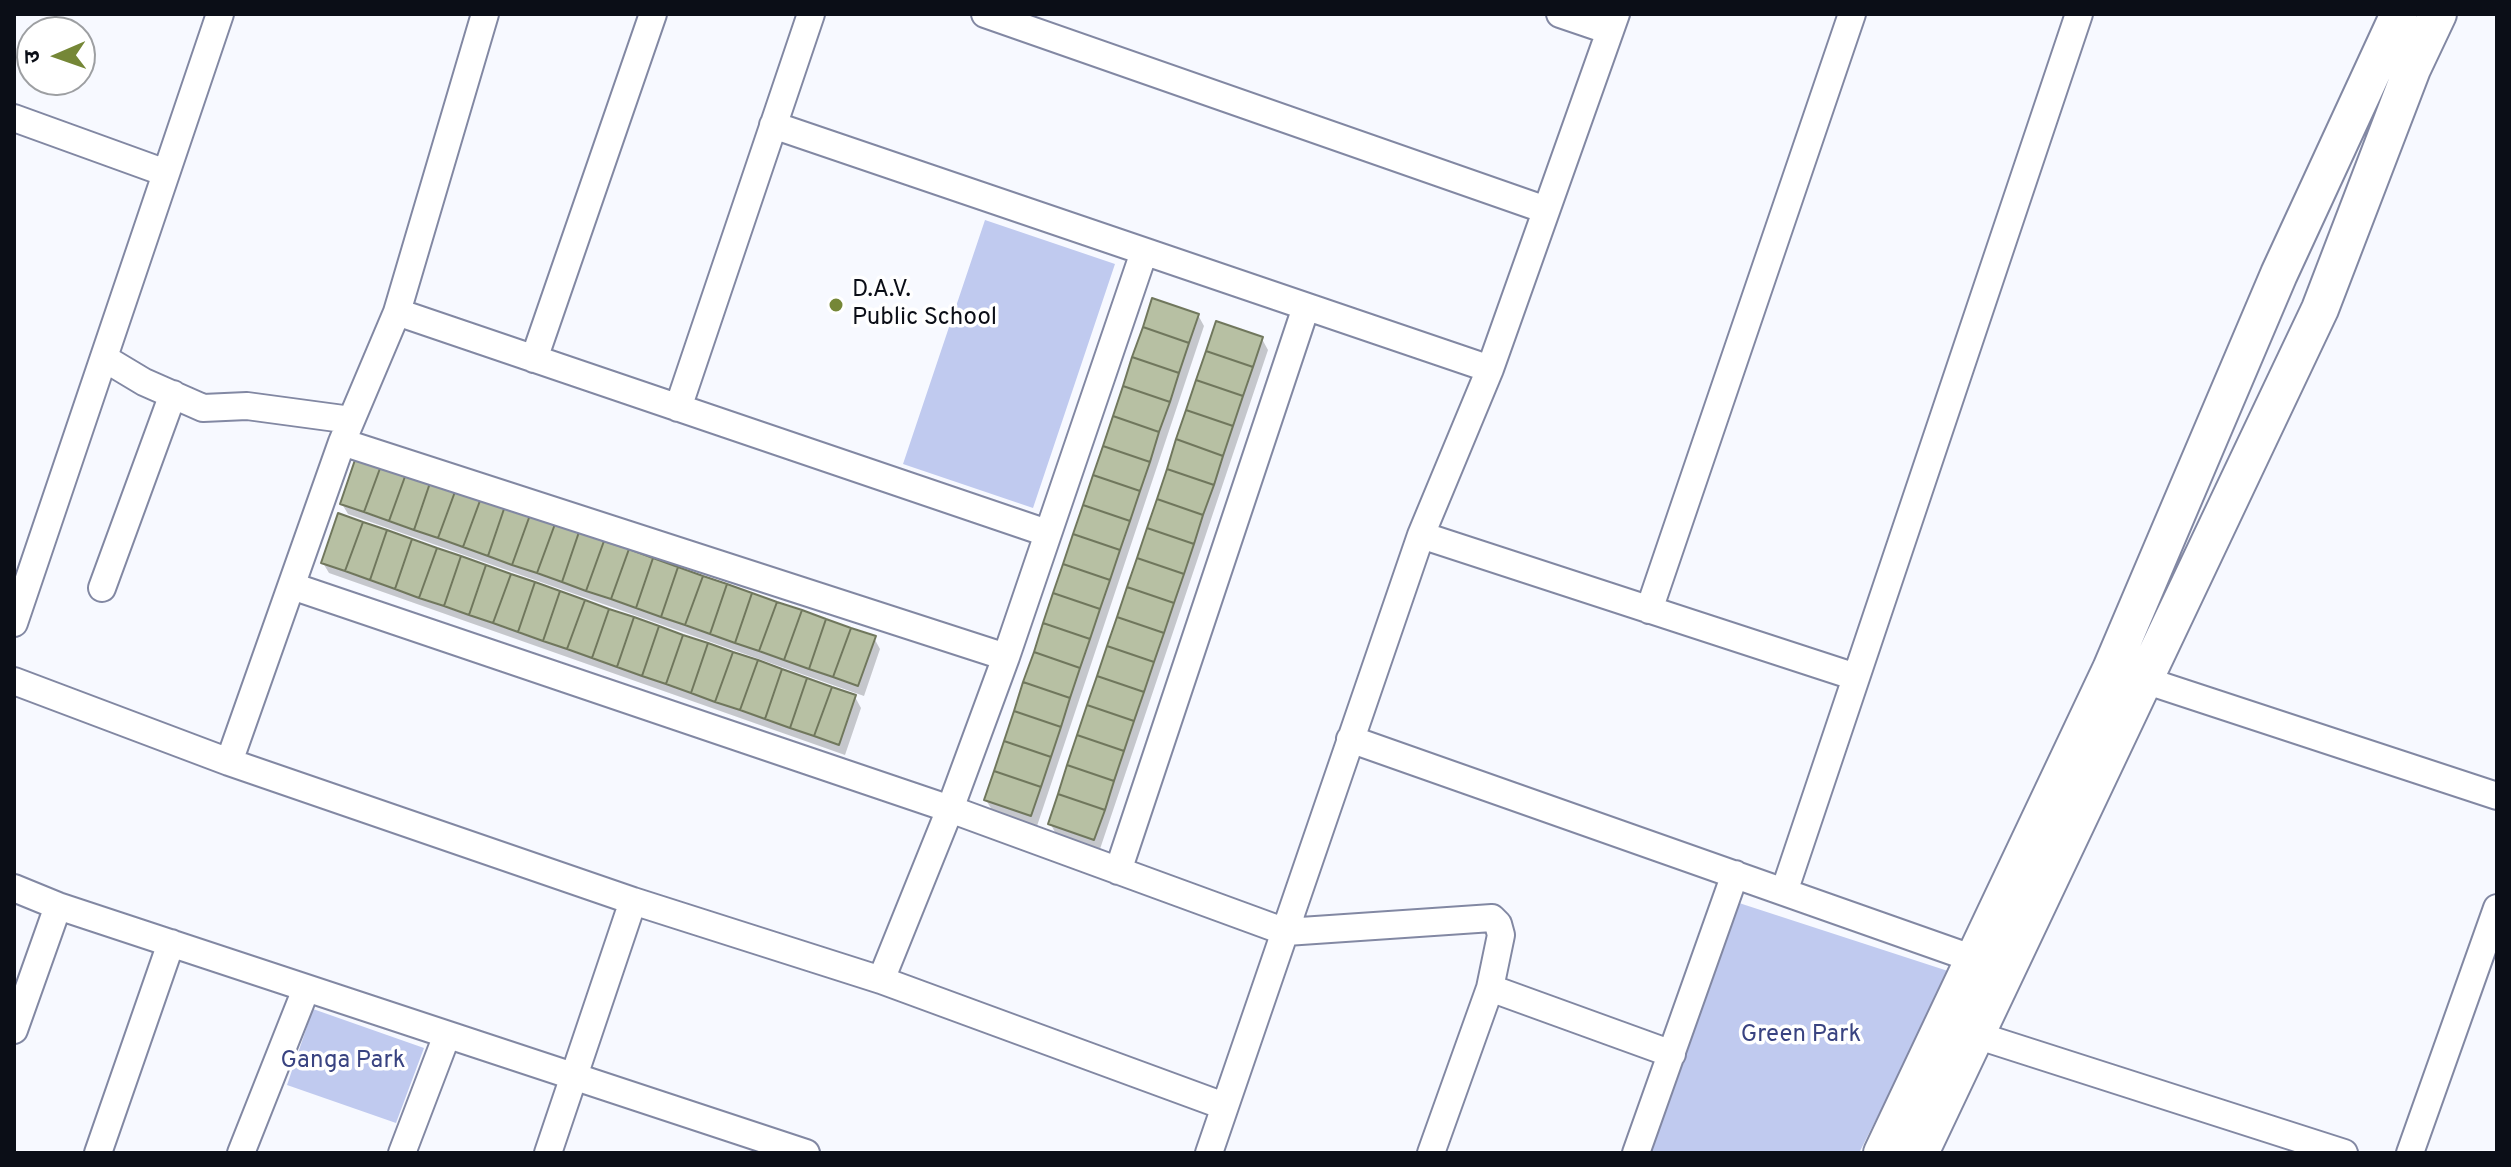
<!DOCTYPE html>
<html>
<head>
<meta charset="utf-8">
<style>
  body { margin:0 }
  #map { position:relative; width:2511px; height:1167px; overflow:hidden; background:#f7f9ff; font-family:Overpass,"Noto Sans Devanagari",sans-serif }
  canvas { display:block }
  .frame { position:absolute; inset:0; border:16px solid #0b0e17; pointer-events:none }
  .north { position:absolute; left:16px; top:16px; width:80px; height:80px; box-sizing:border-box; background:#fff; border:2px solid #9d9fa2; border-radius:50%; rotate:268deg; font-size:22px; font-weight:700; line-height:32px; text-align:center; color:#0b0e17 }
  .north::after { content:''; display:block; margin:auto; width:28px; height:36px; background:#758737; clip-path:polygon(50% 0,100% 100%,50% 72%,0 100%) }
</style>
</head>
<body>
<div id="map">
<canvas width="2511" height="1167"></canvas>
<div class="frame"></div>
<div class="north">उ</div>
</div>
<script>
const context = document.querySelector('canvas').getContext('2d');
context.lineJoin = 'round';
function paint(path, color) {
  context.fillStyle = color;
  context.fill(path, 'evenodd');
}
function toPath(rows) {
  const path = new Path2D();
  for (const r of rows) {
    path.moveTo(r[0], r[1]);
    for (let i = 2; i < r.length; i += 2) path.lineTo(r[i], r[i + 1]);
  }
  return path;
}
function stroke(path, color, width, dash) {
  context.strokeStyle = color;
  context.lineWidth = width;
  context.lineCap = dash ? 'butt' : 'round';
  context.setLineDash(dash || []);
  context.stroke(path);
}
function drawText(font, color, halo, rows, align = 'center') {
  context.font = font + ' Overpass,sans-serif';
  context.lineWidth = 7;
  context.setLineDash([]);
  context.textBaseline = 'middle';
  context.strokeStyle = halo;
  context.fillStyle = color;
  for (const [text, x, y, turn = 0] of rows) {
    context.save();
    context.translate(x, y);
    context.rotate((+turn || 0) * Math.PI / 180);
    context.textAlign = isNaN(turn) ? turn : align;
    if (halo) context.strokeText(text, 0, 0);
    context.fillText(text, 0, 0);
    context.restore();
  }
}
const green = toPath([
  [985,220,1115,264,1033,508,903,464],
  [1736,902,1951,972,1859,1153,1648,1153],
  [313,1009,424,1048,396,1123,287,1085]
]);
const shadow = toPath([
  [1198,315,1204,326,1037,826,992,810,986,800],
  [1262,339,1268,350,1100,849,1056,834,1050,823],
  [342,504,874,638,880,649,864,696,348,514],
  [323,563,855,697,861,708,845,755,329,573]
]);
const building = toPath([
  [1152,298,1199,314,1189,343,1143,327,1152,298],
  [1216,321,1263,337,1253,367,1206,351,1216,321],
  [1143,327,1189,343,1179,373,1132,357,1143,327],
  [1206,351,1253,367,1243,396,1196,380,1206,351],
  [1132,357,1179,373,1170,402,1123,386,1132,357],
  [1196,380,1243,396,1233,426,1186,410,1196,380],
  [1123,386,1170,402,1159,432,1113,416,1123,386],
  [1186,410,1233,426,1223,456,1176,439,1186,410],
  [1113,416,1159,432,1150,462,1103,446,1113,416],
  [1176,439,1223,456,1214,485,1167,469,1176,439],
  [1103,446,1150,462,1140,491,1093,475,1103,446],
  [357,454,382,463,364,512,340,504,357,454],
  [382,463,407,471,389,521,364,512,382,463],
  [1167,469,1214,485,1203,515,1157,499,1167,469],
  [407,471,431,480,414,530,389,521,407,471],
  [1093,475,1140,491,1130,521,1083,505,1093,475],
  [431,480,456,489,438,538,414,530,431,480],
  [456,489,481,498,463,547,438,538,456,489],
  [481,498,505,506,488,556,463,547,481,498],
  [1157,499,1203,515,1194,544,1147,528,1157,499],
  [1083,505,1130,521,1120,550,1073,534,1083,505],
  [505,506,530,515,512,565,488,556,505,506],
  [338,513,363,522,345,571,321,563,338,513],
  [530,515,555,524,537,573,512,565,530,515],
  [363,522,387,530,370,580,345,571,363,522],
  [555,524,579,532,562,582,537,573,555,524],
  [1147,528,1194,544,1184,574,1137,558,1147,528],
  [387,530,412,539,395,589,370,580,387,530],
  [579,532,604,541,586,591,562,582,579,532],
  [1073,534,1120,550,1110,580,1063,564,1073,534],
  [412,539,437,548,419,598,395,589,412,539],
  [604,541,629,549,611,599,586,591,604,541],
  [437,548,461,556,444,606,419,598,437,548],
  [629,549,653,558,636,608,611,599,629,549],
  [461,556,486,565,469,615,444,606,461,556],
  [653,558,678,567,661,617,636,608,653,558],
  [1137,558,1184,574,1174,603,1127,587,1137,558],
  [1063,564,1110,580,1100,609,1053,593,1063,564],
  [486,565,511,574,493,623,469,615,486,565],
  [678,567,703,576,685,625,661,617,678,567],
  [511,574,535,582,518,632,493,623,511,574],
  [703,576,727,584,710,634,685,625,703,576],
  [535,582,560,591,543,641,518,632,535,582],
  [727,584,752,593,735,643,710,634,727,584],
  [1127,587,1174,603,1164,633,1117,617,1127,587],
  [560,591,585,600,567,649,543,641,560,591],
  [752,593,777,602,759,651,735,643,752,593],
  [1053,593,1100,609,1090,639,1043,623,1053,593],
  [585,600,609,609,592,658,567,649,585,600],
  [777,602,802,610,784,660,759,651,777,602],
  [609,609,634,617,617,667,592,658,609,609],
  [802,610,826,619,809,669,784,660,802,610],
  [634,617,659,626,642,676,617,667,634,617],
  [1117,617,1164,633,1154,662,1107,646,1117,617],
  [826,619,851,628,833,677,809,669,826,619],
  [1043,623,1090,639,1080,668,1034,652,1043,623],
  [659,626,683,635,666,684,642,676,659,626],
  [851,628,876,636,858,686,833,677,851,628],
  [683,635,708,643,691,693,666,684,683,635],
  [708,643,733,652,715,702,691,693,708,643],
  [1107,646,1154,662,1144,692,1097,676,1107,646],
  [733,652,758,660,740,710,715,702,733,652],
  [1034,652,1080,668,1070,698,1023,682,1034,652],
  [758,660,782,669,765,719,740,710,758,660],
  [782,669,807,678,790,728,765,719,782,669],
  [1097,676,1144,692,1134,721,1087,705,1097,676],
  [807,678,832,687,814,736,790,728,807,678],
  [1023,682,1070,698,1061,727,1014,711,1023,682],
  [832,687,856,695,839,745,814,736,832,687],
  [1087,705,1134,721,1124,751,1077,735,1087,705],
  [1014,711,1061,727,1051,757,1004,741,1014,711],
  [1077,735,1124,751,1114,781,1067,765,1077,735],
  [1004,741,1051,757,1041,787,994,771,1004,741],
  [1067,765,1114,781,1105,810,1058,794,1067,765],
  [994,771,1041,787,1031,816,984,800,994,771],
  [1058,794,1105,810,1094,840,1048,824,1058,794]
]);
const street = toPath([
  [985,14,1546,210],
  [1560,14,1610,31],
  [14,118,166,173],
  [773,125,1490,369],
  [397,312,1047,533],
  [104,358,144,382,203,408,247,406,351,420],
  [534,359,653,14],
  [678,408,811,14],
  [342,442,1006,657],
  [1421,535,1856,677],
  [292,586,950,809,1286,932,1492,918,1498,924,1501,935,1490,988,1431,1153],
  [102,588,173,394],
  [1649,610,1852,14],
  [14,623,220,14],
  [2129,675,2497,796],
  [14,681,229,762,633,901,881,980,1224,1106],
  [1350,739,1974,959],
  [229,762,342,442,397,312,485,14],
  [1118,871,1306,307],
  [14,888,58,906,806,1153],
  [1784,892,2079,14],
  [881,980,950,809,1006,657,1144,252],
  [1490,988,1672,1054],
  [14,1030,58,906],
  [1976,1035,2344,1153],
  [98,1153,171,943],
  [241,1153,306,989],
  [402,1153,447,1035],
  [548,1153,633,901],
  [1209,1153,1421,535,1490,369,1616,14],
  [1636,1153,1735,874],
  [2410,1153,2497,908]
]);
const secondary = toPath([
  [1882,1153,2111,669,2279,274,2399,14],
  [1920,1153,2320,309,2412,69,2438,14]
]);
const markers = [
  [836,305,8,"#758737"]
];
const poiNames = [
  ["D.A.V.",852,291],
  ["Public School",852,319]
];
const parkNames = [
  ["Green Park",1801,1036],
  ["Ganga Park",343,1062]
];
paint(green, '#c0caef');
paint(shadow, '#0003');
paint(building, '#b7c0a3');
stroke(building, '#70775d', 2);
stroke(street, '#8288a3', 30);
stroke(secondary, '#8288a3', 40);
stroke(street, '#fff', 26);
stroke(secondary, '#fff', 36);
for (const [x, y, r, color] of markers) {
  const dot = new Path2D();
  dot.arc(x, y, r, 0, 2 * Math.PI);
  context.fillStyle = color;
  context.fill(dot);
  stroke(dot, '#fff', 3);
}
drawText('24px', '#0b0e17', '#fff', poiNames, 'left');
drawText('24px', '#394381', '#fff', parkNames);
</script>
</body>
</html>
